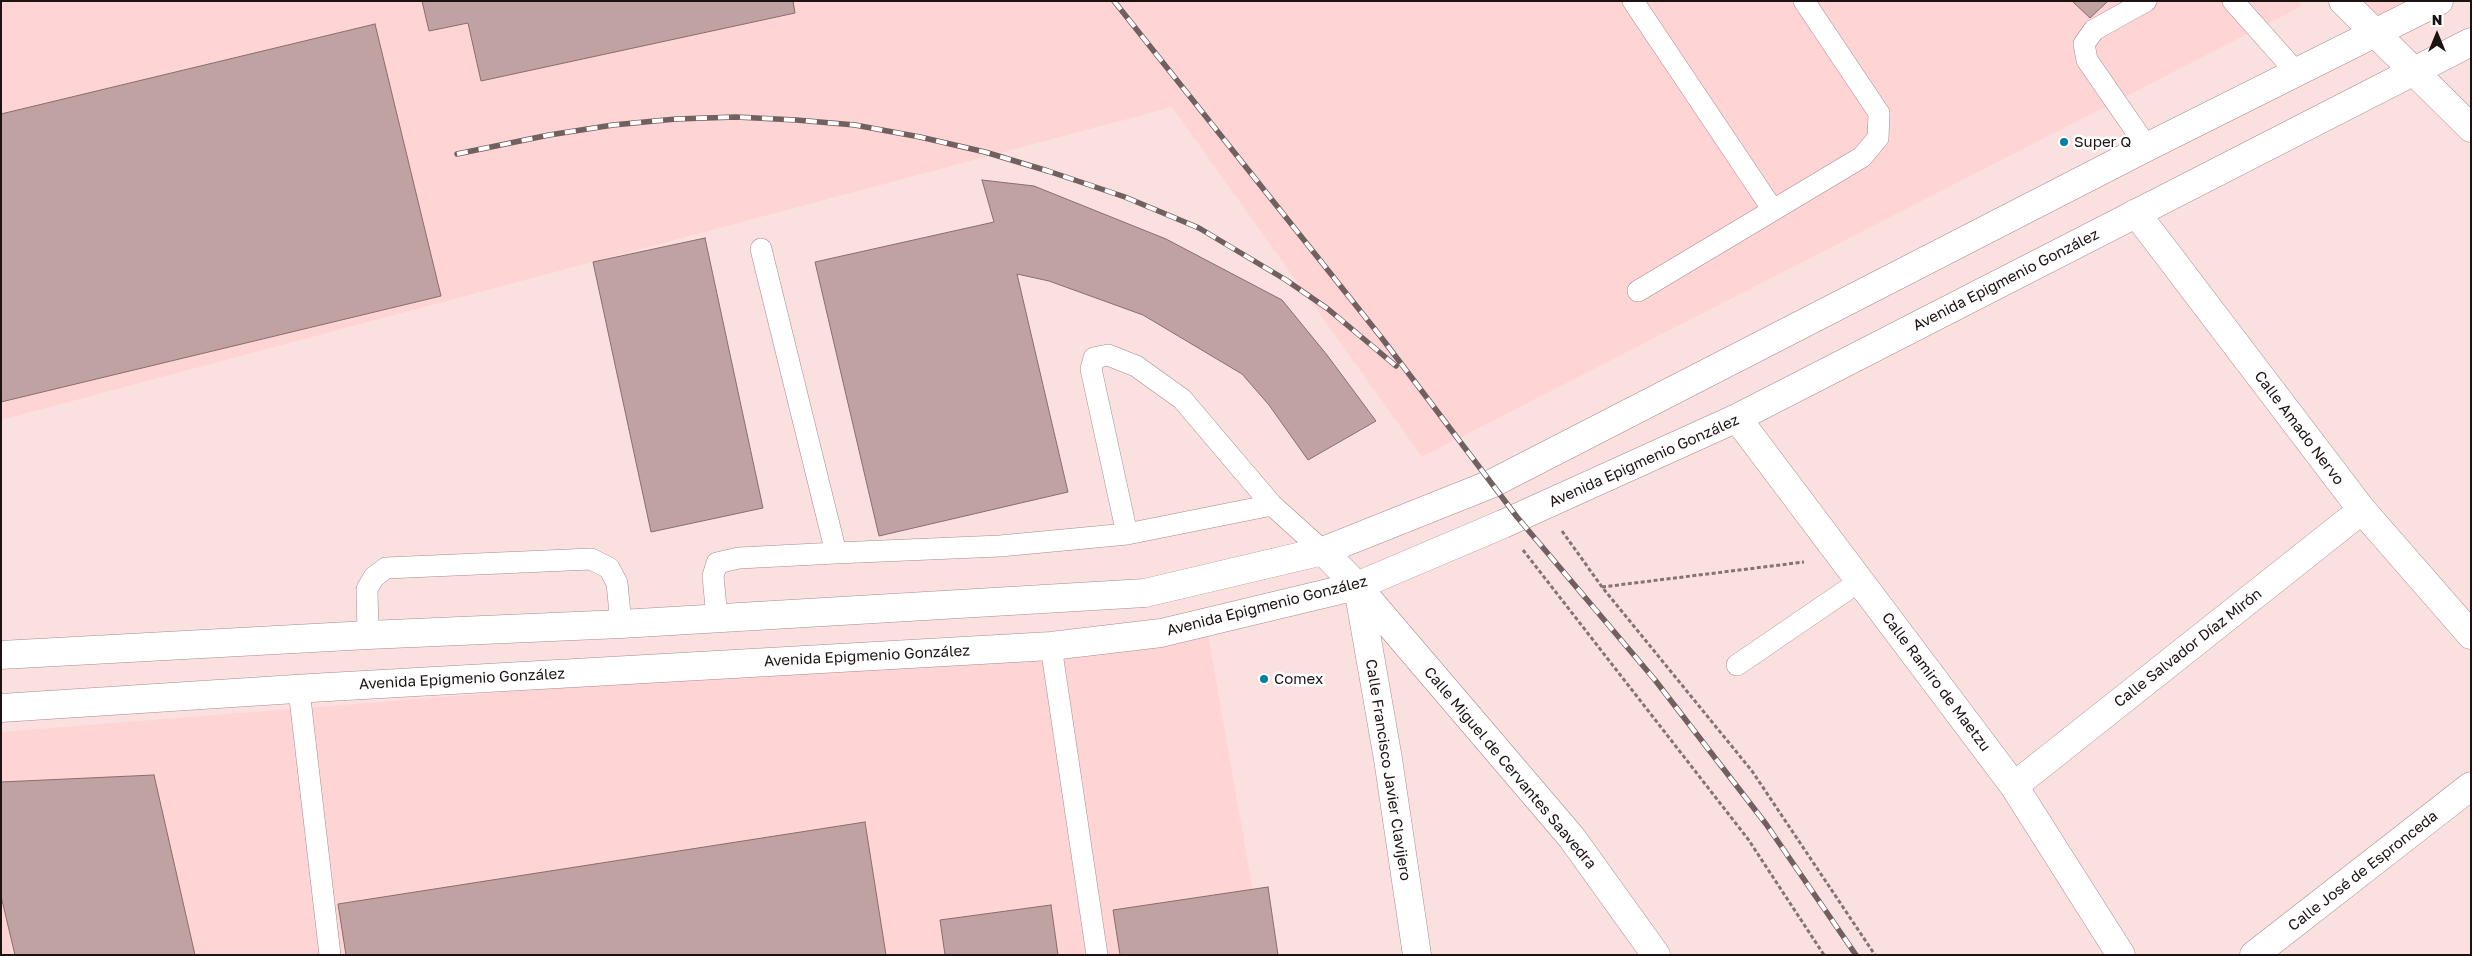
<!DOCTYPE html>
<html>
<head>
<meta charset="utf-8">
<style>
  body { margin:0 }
  #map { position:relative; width:2472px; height:956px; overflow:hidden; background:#fbe0e0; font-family:"Golos Text",sans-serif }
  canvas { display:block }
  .frame { position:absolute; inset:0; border:2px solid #1d1212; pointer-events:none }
  .north { position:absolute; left:2412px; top:10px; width:50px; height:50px; -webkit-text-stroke:4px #fff; paint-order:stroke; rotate:0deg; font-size:14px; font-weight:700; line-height:20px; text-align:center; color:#1d1212 }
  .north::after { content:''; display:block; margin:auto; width:18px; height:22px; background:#1d1212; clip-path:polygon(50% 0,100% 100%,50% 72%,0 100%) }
</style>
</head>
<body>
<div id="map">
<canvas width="2472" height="956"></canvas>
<div class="frame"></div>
<div class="north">N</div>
</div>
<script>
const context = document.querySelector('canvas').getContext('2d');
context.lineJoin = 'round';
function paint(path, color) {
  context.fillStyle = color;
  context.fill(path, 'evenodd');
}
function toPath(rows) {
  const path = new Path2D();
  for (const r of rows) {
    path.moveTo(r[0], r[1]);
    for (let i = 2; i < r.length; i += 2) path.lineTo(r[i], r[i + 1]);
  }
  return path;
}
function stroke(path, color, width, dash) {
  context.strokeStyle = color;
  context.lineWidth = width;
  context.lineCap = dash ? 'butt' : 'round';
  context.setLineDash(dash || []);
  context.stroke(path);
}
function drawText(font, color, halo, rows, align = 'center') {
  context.font = font + ' "Golos Text",sans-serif';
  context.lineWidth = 5;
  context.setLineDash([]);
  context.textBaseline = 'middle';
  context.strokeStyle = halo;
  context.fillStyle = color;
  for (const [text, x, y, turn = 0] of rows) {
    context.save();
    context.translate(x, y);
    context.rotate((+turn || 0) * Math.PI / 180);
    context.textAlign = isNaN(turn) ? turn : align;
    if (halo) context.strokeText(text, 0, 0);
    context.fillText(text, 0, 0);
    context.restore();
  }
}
const built = toPath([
  [1,1,2298,1,2302,6,1422,457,1172,107,1,420],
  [2343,1,2439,1,2373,33],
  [1207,629,1264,955,1,955,1,732,871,663]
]);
const building = toPath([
  [422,1,793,1,795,13,481,81,468,23,429,31,422,1],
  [2072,1,2108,1,2090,18,2072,1],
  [375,24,441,296,1,402,1,114,375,24],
  [982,180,1034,186,1166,239,1282,300,1327,355,1376,421,1308,460,1269,405,1242,374,1143,315,1049,281,1017,274,1068,492,879,536,815,262,994,222,982,180],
  [705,238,763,508,651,532,593,262,705,238],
  [154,775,195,955,15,955,1,896,1,782,154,775],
  [865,822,886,955,346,955,338,904,865,822],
  [1268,887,1278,955,1120,955,1113,910,1268,887],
  [1051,905,1058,955,945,955,940,920,1051,905]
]);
const path = toPath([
  [1562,531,1602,587,1752,771,1875,955],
  [1523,550,1748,839,1824,955],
  [1602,587,1804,562]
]);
const lane = toPath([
  [1633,1,1773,210],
  [2146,1,2094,30,2084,44,2087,60,2147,147],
  [2233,1,2297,73],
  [1638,291,1862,157,1878,138,1879,113,1804,1],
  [1127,534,1091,369,1094,358,1108,355,1136,366,1182,399,1272,505],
  [836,553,1000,546,1127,534,1272,505,1323,551],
  [717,618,713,576,717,563,739,558,836,553,761,249],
  [368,635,367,589,374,577,386,568,591,559,609,568,617,583,621,624],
  [1051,646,1097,955],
  [1737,665,1860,581],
  [299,690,330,955]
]);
const street = toPath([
  [2136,213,2362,510,2471,635],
  [1737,418,2014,786,2121,955],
  [1323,551,1357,586,1572,838,1656,955],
  [1358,588,1388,759,1417,955],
  [2014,786,2362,510],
  [2254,955,2471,786]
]);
const secondary = toPath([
  [2343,1,2471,128],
  [1,655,368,635,621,624,1145,593,1323,551,1491,484,2147,147,2439,1],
  [1,708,311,688,1051,646,1161,633,1357,586,1503,524,1737,418,2471,42]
]);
const rail = toPath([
  [1114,1,1381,337,1517,517,1655,680,1766,824,1856,955],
  [457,154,549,135,613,125,676,119,736,117,796,120,855,125,920,137,985,152,1048,171,1125,197,1199,228,1286,280,1328,309,1396,366]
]);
const markers = [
  [2064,142,5,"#0080a5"],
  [1264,679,5,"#0080a5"]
];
const poiNames = [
  ["Super Q",2074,142],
  ["Comex",1274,679]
];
const streetNames = [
  ["Avenida Epigmenio González",2006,280,-27],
  ["Calle Amado Nervo",2299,428,53],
  ["Avenida Epigmenio González",1644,461,-24],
  ["Avenida Epigmenio González",1267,606,-14],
  ["Calle Salvador Díaz Mirón",2188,648,-38],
  ["Avenida Epigmenio González",867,656,-3],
  ["Avenida Epigmenio González",462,679,-3],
  ["Calle Ramiro de Maetzu",1936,682,53],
  ["Calle Miguel de Cervantes Saavedra",1510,768,50],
  ["Calle Francisco Javier Clavijero",1388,770,81],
  ["Calle José de Espronceda",2363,871,-38]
];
paint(built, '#fed4d5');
paint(building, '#c1a2a3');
stroke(building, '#896d6d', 1);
stroke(lane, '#a88a8b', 22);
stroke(street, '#a88a8b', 29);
stroke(secondary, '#a88a8b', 29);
stroke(path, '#857373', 3, [4, 2.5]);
stroke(lane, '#fff', 21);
stroke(street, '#fff', 28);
stroke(secondary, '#fff', 28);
stroke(rail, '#716060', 5.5);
stroke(rail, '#fff', 4, [11]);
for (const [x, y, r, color] of markers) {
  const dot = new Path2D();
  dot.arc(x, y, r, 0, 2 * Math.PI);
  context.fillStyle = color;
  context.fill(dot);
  stroke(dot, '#fff', 2);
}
drawText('15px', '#1d1212', '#fff', poiNames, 'left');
drawText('15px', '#1d1212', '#fff', streetNames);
</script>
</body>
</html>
